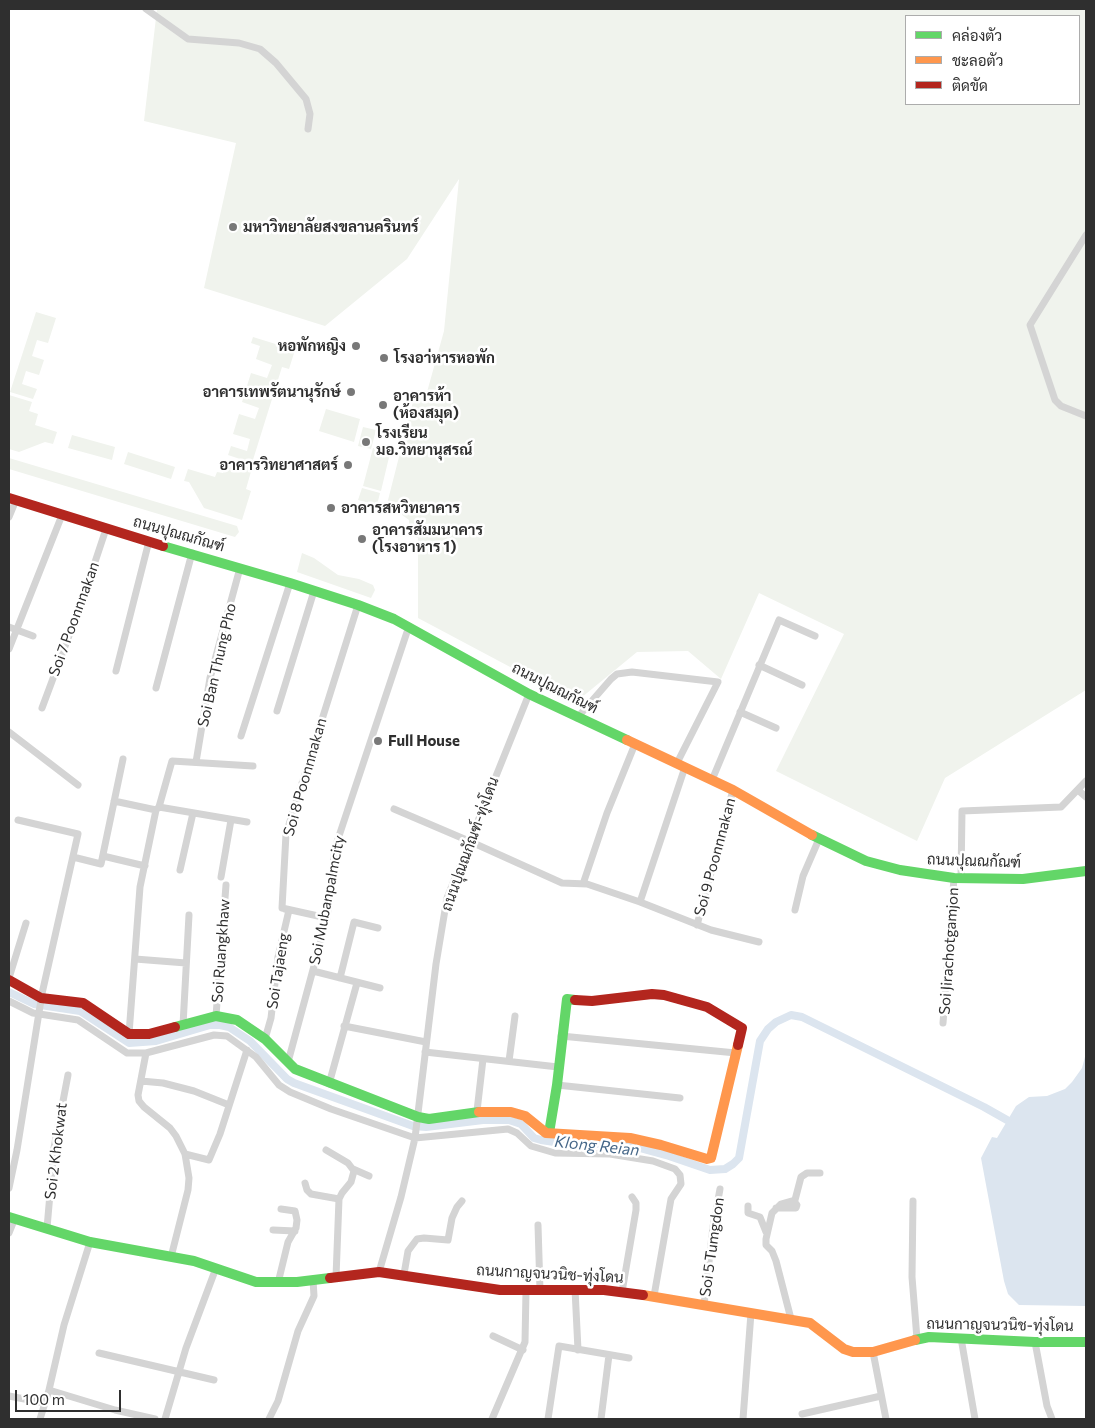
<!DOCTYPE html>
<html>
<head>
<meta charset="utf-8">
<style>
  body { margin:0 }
  #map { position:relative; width:1095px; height:1428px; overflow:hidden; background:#fff; font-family:Commissioner,Sarabun,sans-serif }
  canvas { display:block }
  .frame { position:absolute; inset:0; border:10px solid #2f2f2f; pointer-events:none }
  .legend { position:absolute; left:905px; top:15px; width:175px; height:90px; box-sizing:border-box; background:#fff; border:1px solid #acacac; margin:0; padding:6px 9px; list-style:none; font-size:15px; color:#2f2f2f }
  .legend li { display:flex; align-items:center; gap:10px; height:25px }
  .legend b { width:25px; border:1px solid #acacac }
  .scale { position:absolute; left:15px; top:1390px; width:106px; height:22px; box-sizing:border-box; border:2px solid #2f2f2f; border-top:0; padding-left:6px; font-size:15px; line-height:18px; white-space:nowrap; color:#2f2f2f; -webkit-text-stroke:4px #fff; paint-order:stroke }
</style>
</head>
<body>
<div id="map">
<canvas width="1095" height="1428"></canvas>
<div class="frame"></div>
<ul class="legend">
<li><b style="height:6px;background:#63d668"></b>คล่องตัว</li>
<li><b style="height:6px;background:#ff974d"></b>ชะลอตัว</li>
<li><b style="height:6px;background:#b3261e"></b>ติดขัด</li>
</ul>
<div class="scale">100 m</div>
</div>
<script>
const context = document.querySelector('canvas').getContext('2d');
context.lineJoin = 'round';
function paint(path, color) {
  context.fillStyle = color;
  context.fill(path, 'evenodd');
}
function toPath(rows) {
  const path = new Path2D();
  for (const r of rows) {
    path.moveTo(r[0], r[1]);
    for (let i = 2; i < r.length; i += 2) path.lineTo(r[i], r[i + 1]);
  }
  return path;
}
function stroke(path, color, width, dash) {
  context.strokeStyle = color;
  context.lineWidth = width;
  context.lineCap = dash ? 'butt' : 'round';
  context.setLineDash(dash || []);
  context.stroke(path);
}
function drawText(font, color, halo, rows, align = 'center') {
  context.font = font + ' Commissioner,Sarabun,sans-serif';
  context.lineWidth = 5;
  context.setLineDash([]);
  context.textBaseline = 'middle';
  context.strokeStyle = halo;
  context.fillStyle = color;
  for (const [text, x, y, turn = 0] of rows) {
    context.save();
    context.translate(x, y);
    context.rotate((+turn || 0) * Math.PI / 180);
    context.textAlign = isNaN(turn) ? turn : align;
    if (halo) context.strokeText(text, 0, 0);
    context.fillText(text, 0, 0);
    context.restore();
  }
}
const green = toPath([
  [157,9,1086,9,1086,690,945,778,917,841,776,771,844,634,759,593,721,679,688,651,637,652,576,702,418,618,418,538,409,535,409,520,387,504,416,390,427,392,444,331,459,179,407,259,325,326,204,288,236,143,144,121],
  [906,16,1079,16,1079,104,906,104],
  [36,312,56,318,48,343,37,340,32,356,44,360,39,375,26,371,22,384,37,389,33,399,10,392],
  [253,337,295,350,289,369,282,367,252,463,228,455,231,446,247,451,250,439,233,434,239,414,255,419,259,408,242,402,251,373,267,378,272,365,256,359,260,346,251,343],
  [9,395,32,402,29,411,38,414,35,425,57,432,53,444,45,442,19,452,9,449],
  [326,409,360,419,354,442,319,431],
  [363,427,376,430,371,449,358,446],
  [72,435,115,447,112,460,68,448],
  [373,448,390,453,381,491,363,486],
  [128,452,175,467,171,479,124,464],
  [9,458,237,526,239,532,235,537,9,469],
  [227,461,252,468,246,489,251,491,242,520,204,508,189,482,184,481,188,469,215,477,217,472,223,473],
  [362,488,380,493,377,505,358,500],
  [302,553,314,558,338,575,359,579,373,585,375,590,371,598,297,572]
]);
const water = toPath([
  [1086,1053,1086,1306,1019,1305,1008,1294,1004,1281,981,1158,992,1137,997,1138,1016,1106,1029,1097,1047,1096,1065,1089,1072,1082,1082,1068]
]);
const canal = toPath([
  [9,992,34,1004,80,1011,129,1043,156,1041,210,1025,220,1025,229,1027,250,1041,287,1079,294,1083,413,1126,426,1127,483,1120,509,1120,521,1124,534,1138,541,1140,561,1143,606,1144,636,1147,669,1156,710,1170,725,1169,733,1164,739,1158,760,1041,768,1029,776,1022,791,1015,802,1017,984,1107,1007,1120]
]);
const street = toPath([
  [146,9,188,39,239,43,260,49,276,63,306,99,310,114,308,129],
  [1086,235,1030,325,1055,400,1061,406,1086,416],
  [9,517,16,500],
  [9,627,33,636],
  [9,649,62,515],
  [759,665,802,685],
  [116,671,149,541],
  [156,688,192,553],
  [42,708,83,598,106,529],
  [277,711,314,591],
  [740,712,776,728],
  [577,718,611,679,617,674,632,672,718,682,677,763],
  [9,732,78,785],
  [241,736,290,583],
  [196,762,210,678,240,568],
  [712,780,779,620,815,636],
  [1078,790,1086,797],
  [114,801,156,810],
  [159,807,247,822],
  [394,809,469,841,562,883,587,884,640,902,711,930,759,942],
  [18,820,78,834,41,998],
  [103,856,145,866],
  [73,857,101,864,123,759],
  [180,870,193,813],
  [221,877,231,820],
  [961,878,962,811,1061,807,1086,781],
  [583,884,607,813,635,744],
  [640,902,685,767],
  [795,910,803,876,819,839],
  [327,918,282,908,286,834,358,605],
  [697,925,733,790],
  [135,959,186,963],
  [313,971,380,988],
  [9,978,26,923],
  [340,978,354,922,378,928],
  [9,1001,33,1013,78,1020,127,1053,146,1053,214,1035,227,1036,256,1057,279,1085,290,1092,331,1109,415,1138,508,1129,517,1133,531,1146,555,1153,610,1154,653,1161,675,1169,680,1175,681,1184,671,1199,654,1296],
  [216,1016,226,885],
  [943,1023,954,878],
  [183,1025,189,915],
  [344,1026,426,1042],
  [129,1034,140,887,156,810,159,807,172,761,253,766],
  [561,1036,736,1053],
  [265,1039,271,1018,278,957,289,910,285,909],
  [425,1052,558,1067],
  [146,1053,138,1095,139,1101,144,1107,170,1128,176,1136,185,1154,189,1178,188,1190,171,1257],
  [509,1061,515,1016],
  [288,1062,327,918,335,848,409,626],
  [141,1081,163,1083,194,1091,229,1105],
  [329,1084,357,983],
  [557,1085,680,1098],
  [477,1111,483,1059],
  [326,1150,348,1163,354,1171,351,1182,342,1193,339,1199,336,1277],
  [185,1154,209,1160,220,1134,247,1050],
  [353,1169,369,1176],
  [305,1183,307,1190,311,1194,339,1199],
  [9,1188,17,1150,41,1000],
  [913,1201,912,1277,917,1339],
  [748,1206,748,1213,760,1217,766,1232],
  [776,1208,796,1208,797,1205,794,1201],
  [538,1225,540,1290],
  [47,1228,54,1148,68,1075],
  [273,1230,295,1231],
  [9,1233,15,1218],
  [379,1272,401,1197,415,1138,436,964,447,898,529,694],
  [404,1274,408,1251,417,1239,424,1238,448,1240,452,1218,457,1207,462,1201],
  [278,1283,288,1242,296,1228,297,1220,295,1211,281,1209],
  [575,1289,578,1350],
  [622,1292,636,1210,636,1203,632,1197],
  [704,1305,713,1227,720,1189],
  [791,1319,776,1261,772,1251,766,1245,766,1239,772,1213,781,1204,795,1200,801,1177,807,1173,820,1173],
  [493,1336,523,1350],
  [961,1338,975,1419],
  [1035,1342,1047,1406,1052,1419],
  [873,1352,886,1419],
  [99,1353,214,1380],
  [49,1390,115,1410,155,1419],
  [9,1396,45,1403],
  [802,1414,881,1396],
  [40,1419,49,1390,64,1325,90,1242],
  [165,1419,186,1348,216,1268],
  [269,1419,278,1401,298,1331,314,1296,313,1280],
  [492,1419,525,1342,526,1291],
  [548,1419,559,1346,629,1358],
  [601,1419,609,1355],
  [743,1419,751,1313]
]);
const fast = toPath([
  [163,546,290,583,358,605,394,619,529,694,627,740],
  [812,835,866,861,900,870,954,878,1023,879,1086,871],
  [175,1027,216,1016,237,1020,265,1039,295,1069,418,1117,429,1119,479,1112],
  [549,1133,557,1085,567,999,575,1000],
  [9,1217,90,1242,194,1261,256,1282,297,1282,330,1278],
  [915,1340,929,1337,1035,1342,1086,1342]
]);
const slow = toPath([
  [627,740,733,790,812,835],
  [479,1112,511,1112,525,1116,546,1133,630,1138,661,1145,707,1159,711,1158,738,1045],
  [643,1295,810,1323,844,1349,853,1352,873,1352,915,1340]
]);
const jam = toPath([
  [9,498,163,546],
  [9,980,41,998,83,1003,129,1034,149,1034,175,1027],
  [575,1000,592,1001,652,994,664,995,707,1007,742,1028,738,1045],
  [330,1278,379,1272,500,1290,604,1290,643,1295]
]);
const markers = [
  [233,227,5,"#787878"],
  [356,346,5,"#787878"],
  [384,358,5,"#787878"],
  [351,392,5,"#787878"],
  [383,405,5,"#787878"],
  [366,442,5,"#787878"],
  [348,465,5,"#787878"],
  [331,508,5,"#787878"],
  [362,539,5,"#787878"],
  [378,741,5,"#787878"]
];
const poiNames = [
  ["มหาวิทยาลัยสงขลานครินทร์",243,227],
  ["หอพักหญิง",346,346,"right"],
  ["โรงอา่หารหอพัก",394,358],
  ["อาคารเทพรัตนานุรักษ์",341,392,"right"],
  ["อาคารห้า",393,396],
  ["(ห้องสมุด)",393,413],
  ["โรงเรียน",376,433],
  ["มอ.วิทยานุสรณ์",376,450],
  ["อาคารวิทยาศาสตร์",338,465,"right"],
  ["อาคารสหวิทยาคาร",341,508],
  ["อาคารสัมมนาคาร",372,530],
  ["(โรงอาหาร 1)",372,547],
  ["Full House",388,741]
];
const streetNames = [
  ["ถนนปุณณกัณฑ์",179,534,16],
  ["Soi 7 Poonnnakan",74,619,-70],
  ["Soi Ban Thung Pho",217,665,-77],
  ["ถนนปุณณกัณฑ์",555,688,27],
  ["Soi 8 Poonnnakan",305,777,-74],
  ["ถนนปุณณกัณฑ์-ทุ่งโดน",470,844,-70],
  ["Soi 9 Poonnnakan",715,857,-75],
  ["ถนนปุณณกัณฑ์",974,861,2],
  ["Soi Mubanpalmcity",327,900,-79],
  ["Soi Ruangkhaw",221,951,-86],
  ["Soi Jirachotgamjon",949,951,-86],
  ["Soi Tajaeng",278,971,-81],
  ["Soi 2 Khokwat",56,1151,-83],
  ["Soi 5 Tumgdon",712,1247,-82],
  ["ถนนกาญจนวนิช-ทุ่งโดน",550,1274,3],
  ["ถนนกาญจนวนิช-ทุ่งโดน",1000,1325,1]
];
const waterNames = [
  ["Klong Reian",597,1146,6]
];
paint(green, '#f0f3ed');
paint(water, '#dce5ef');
stroke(canal, '#dce5ef', 8);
stroke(street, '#d4d4d4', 7);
stroke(fast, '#63d668', 10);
stroke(slow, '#ff974d', 10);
stroke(jam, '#b3261e', 10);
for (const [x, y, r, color] of markers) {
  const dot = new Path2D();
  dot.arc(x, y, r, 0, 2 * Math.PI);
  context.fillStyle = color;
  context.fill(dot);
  stroke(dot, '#fff', 2);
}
drawText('bold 15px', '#2f2f2f', '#fff', poiNames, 'left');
drawText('15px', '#2f2f2f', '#fff', streetNames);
drawText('italic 16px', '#466788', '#fff', waterNames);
</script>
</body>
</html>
